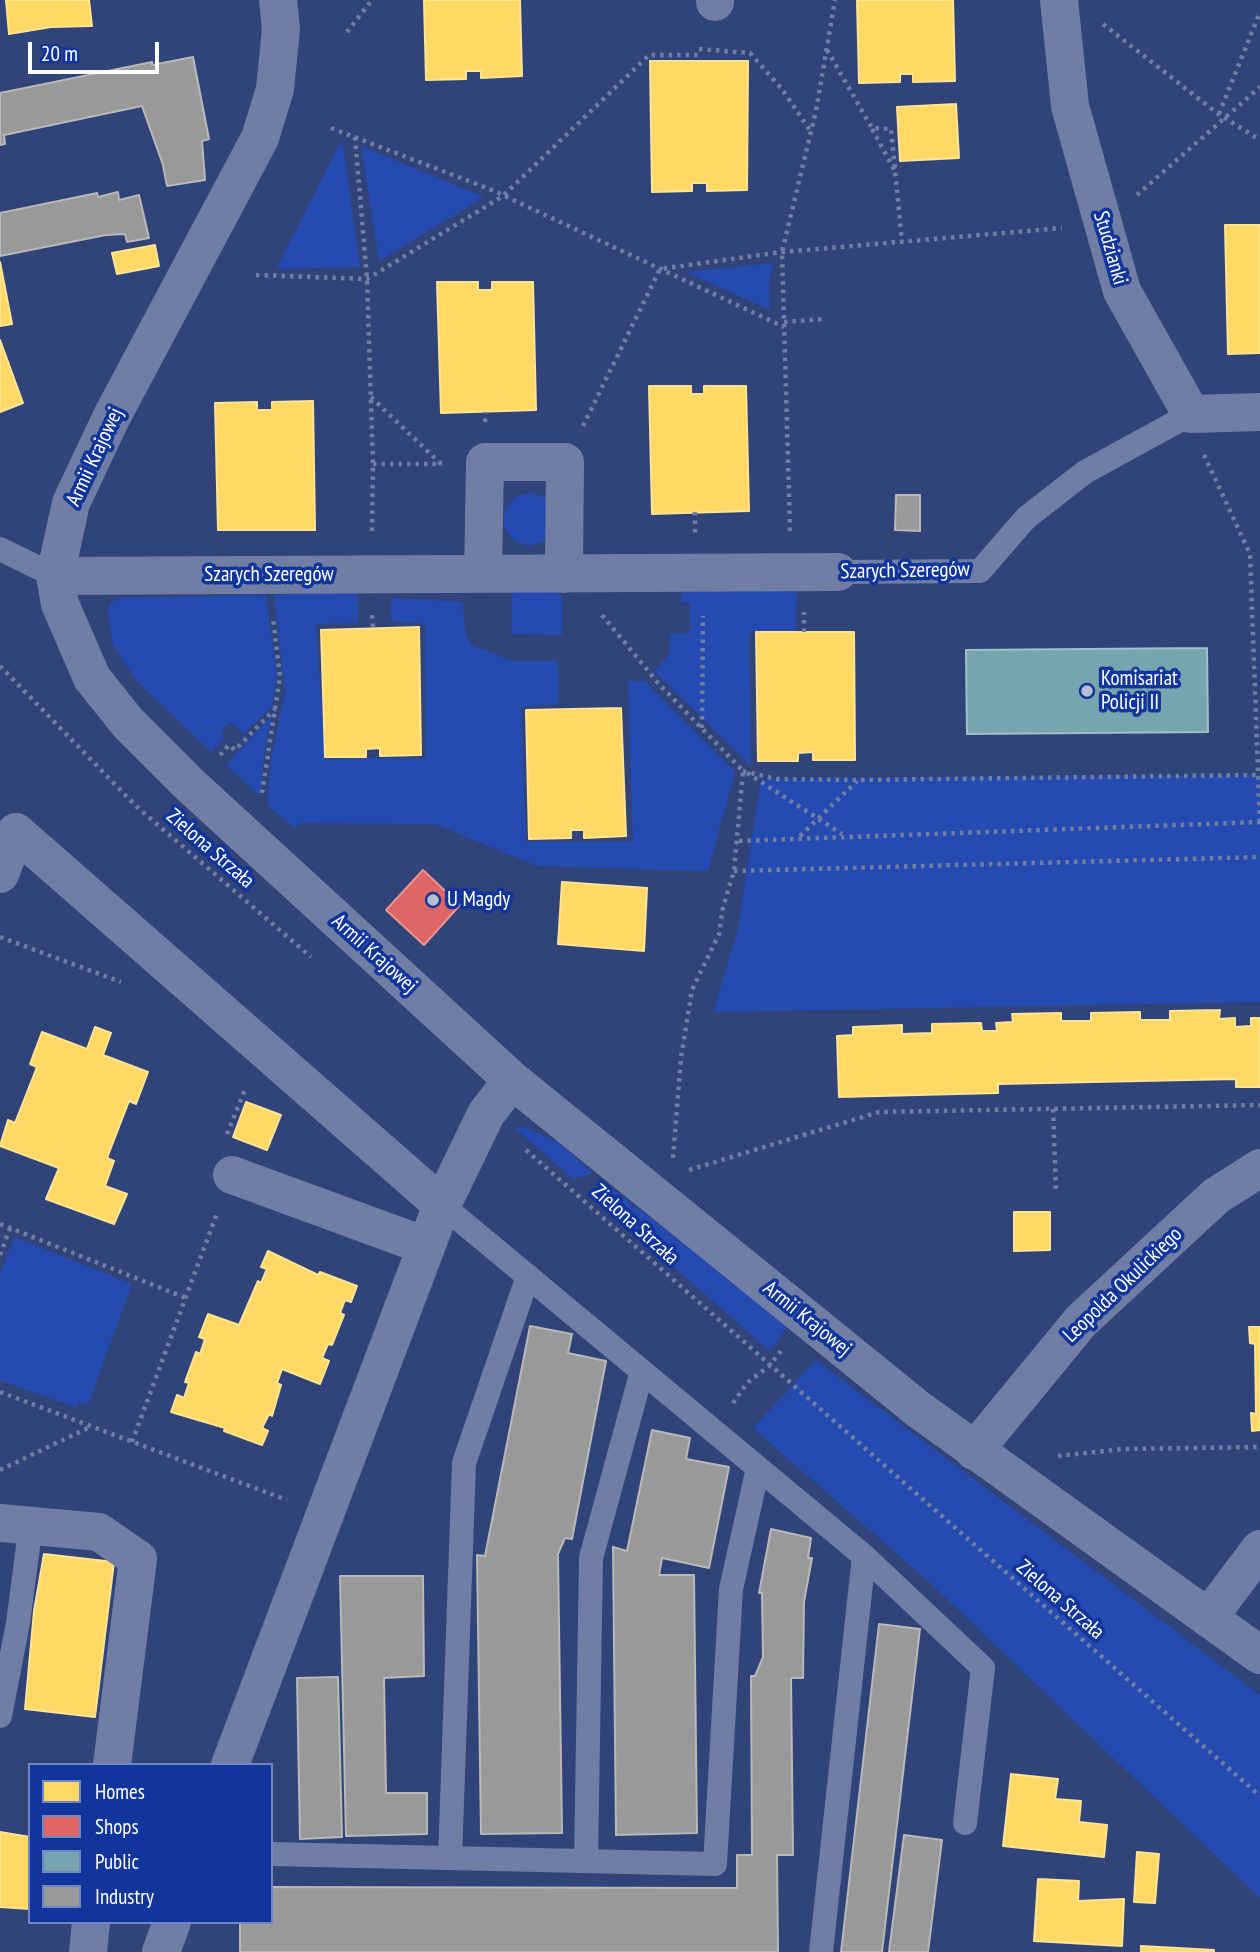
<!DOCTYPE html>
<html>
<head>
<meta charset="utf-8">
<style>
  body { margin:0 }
  #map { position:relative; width:1260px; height:1952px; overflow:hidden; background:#30447a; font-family:"PT Sans Narrow",sans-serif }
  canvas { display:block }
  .legend { position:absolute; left:28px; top:1763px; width:245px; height:161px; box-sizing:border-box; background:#11359a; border:2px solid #7086c2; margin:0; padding:9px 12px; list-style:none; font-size:21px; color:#fff }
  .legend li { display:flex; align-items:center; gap:14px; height:35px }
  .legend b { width:35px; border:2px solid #7086c2 }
  .scale { position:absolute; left:28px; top:42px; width:131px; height:32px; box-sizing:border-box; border:4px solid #fff; border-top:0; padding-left:9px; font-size:21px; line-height:24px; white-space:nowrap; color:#fff; -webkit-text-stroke:5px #11359a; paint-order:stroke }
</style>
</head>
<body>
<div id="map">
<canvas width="1260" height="1952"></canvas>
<ul class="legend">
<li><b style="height:19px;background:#ffd966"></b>Homes</li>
<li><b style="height:19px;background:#e06666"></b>Shops</li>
<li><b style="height:19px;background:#76a5af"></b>Public</li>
<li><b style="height:19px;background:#999"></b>Industry</li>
</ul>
<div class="scale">20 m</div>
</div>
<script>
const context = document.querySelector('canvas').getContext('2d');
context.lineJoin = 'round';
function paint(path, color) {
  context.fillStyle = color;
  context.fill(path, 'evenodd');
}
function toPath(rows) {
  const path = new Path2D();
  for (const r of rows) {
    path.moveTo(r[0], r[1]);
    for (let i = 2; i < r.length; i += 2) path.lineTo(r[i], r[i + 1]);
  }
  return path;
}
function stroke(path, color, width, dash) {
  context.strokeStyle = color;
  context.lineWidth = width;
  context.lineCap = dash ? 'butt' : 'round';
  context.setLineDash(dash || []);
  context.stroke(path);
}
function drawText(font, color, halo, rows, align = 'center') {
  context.font = font + ' "PT Sans Narrow",sans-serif';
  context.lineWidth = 7;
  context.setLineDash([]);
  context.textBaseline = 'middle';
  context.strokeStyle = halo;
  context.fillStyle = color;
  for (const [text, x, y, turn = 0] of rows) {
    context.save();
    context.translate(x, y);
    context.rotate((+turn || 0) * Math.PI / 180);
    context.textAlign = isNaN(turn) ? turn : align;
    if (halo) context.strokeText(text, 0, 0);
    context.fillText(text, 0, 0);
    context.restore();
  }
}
const green = toPath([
  [342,139,360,267,276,269],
  [361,146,484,197,379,261],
  [774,263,769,281,770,310,686,272],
  [531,492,548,499,547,540,530,546,514,541,504,527,504,518,505,510,515,497],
  [797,583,796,632,749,632,751,766,654,671,670,653,669,634,690,633,690,603,681,602,681,592],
  [555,589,562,598,562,635,512,634,512,590],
  [358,592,358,623,316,624,325,759,426,758,425,624,391,621,391,598,463,602,465,631,471,645,513,661,558,661,559,704,521,707,526,842,633,842,628,681,645,681,735,772,708,871,537,866,435,824,301,823,295,828,270,808,267,800,272,753,285,693,274,595],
  [266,595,277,675,272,706,244,734,230,722,220,733,224,738,211,752,137,681,113,645,108,612,110,603,120,598],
  [272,715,264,755,260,796,226,765],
  [1260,775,1260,1002,713,1012,738,929,761,779],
  [524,1127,558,1142,593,1173,573,1179,515,1128],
  [609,1186,789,1325,770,1351,596,1199],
  [14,1237,132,1284,88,1405,79,1402,77,1408,0,1380,0,1275],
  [816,1360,1260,1695,1260,1898,928,1581,753,1428]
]);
const homes = toPath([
  [6,0,89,0,92,26,51,27,9,34,6,0],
  [424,0,520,0,522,76,481,78,481,71,466,71,466,79,426,80,424,0],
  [857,0,953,0,955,81,913,82,913,74,900,74,900,82,859,83,857,0],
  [650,61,748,61,747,190,707,191,707,183,692,183,692,191,652,192,650,61],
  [956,104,959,158,900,161,897,107,956,104],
  [1225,225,1260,225,1260,353,1228,354,1225,225],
  [155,245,159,266,117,274,112,253,155,245],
  [0,262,12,324,0,326,0,262],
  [437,282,478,282,478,290,492,290,492,282,533,282,536,410,441,413,437,282],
  [0,340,23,403,0,412,0,340],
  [649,386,691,386,691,394,704,394,704,386,746,386,749,511,652,514,649,386],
  [313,401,315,530,218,530,215,403,257,402,257,410,272,410,272,402,313,401],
  [419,627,421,755,380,756,380,748,366,749,366,757,325,757,321,630,419,627],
  [756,632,854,632,855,760,813,760,813,752,798,753,798,761,758,761,756,632],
  [621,708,626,836,584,838,584,830,571,830,571,838,529,839,526,710,621,708],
  [562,882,647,888,644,951,558,944,562,882],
  [1220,1010,1219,1019,1235,1018,1235,1027,1251,1026,1251,1018,1260,1018,1260,1087,1236,1087,1236,1079,998,1084,998,1093,839,1097,837,1036,853,1035,853,1027,902,1025,902,1034,932,1033,932,1024,981,1023,982,1031,997,1031,996,1023,1013,1022,1012,1014,1061,1013,1061,1021,1091,1021,1091,1013,1140,1012,1140,1020,1170,1020,1170,1011,1220,1010],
  [95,1027,111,1033,103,1055,148,1072,136,1104,129,1101,107,1158,114,1161,105,1186,127,1194,114,1224,46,1199,59,1168,0,1146,8,1120,15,1123,37,1067,30,1064,42,1032,87,1049,95,1027],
  [246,1102,281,1115,267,1150,233,1137,246,1102],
  [1014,1212,1050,1212,1050,1250,1014,1251,1014,1212],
  [268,1251,318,1275,320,1272,357,1286,351,1302,345,1300,340,1313,344,1315,332,1345,328,1344,322,1358,329,1361,320,1384,282,1369,277,1383,281,1385,272,1416,269,1414,262,1428,268,1431,262,1445,224,1431,225,1428,171,1412,177,1395,184,1398,189,1383,185,1382,196,1352,200,1354,205,1339,199,1337,208,1314,239,1325,258,1281,261,1283,267,1269,261,1267,268,1251],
  [1249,1327,1260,1327,1260,1430,1252,1431,1251,1413,1256,1414,1255,1344,1250,1343,1249,1327],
  [44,1554,114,1562,95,1717,25,1709,34,1611,44,1554],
  [1011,1774,1058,1779,1055,1799,1081,1801,1079,1822,1107,1825,1104,1857,1003,1846,1011,1774],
  [0,1832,30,1837,30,1909,0,1907,0,1832],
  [1137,1852,1159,1854,1155,1903,1134,1902,1137,1852],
  [1038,1879,1079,1881,1078,1901,1124,1899,1122,1946,1034,1941,1038,1879],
  [1141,1946,1214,1950,1214,1952,1141,1952,1141,1946]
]);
const shops = toPath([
  [423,870,460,905,424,945,386,910,423,870]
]);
const public = toPath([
  [1207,648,1208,732,967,734,966,650,1207,648]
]);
const industry = toPath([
  [193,57,209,139,202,141,205,180,167,186,163,165,142,106,4,135,5,144,0,145,0,93,152,62,152,65,193,57],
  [118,192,119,200,139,195,149,238,127,242,125,234,106,235,0,256,0,213,97,193,98,197,118,192],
  [896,495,920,495,920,531,895,530,896,495],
  [530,1326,572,1334,568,1353,606,1361,572,1539,565,1538,558,1554,562,1833,481,1834,477,1555,485,1556,530,1326],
  [652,1430,690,1438,686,1459,729,1467,709,1568,662,1558,659,1575,694,1575,697,1833,616,1835,613,1547,627,1551,652,1430],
  [771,1529,811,1538,808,1558,812,1558,804,1602,803,1678,791,1678,793,1855,777,1855,778,1952,240,1952,240,1922,271,1922,271,1887,737,1888,737,1855,752,1855,751,1676,755,1676,763,1657,762,1593,759,1593,771,1529],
  [340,1576,423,1576,424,1676,384,1678,386,1793,427,1793,427,1834,346,1836,340,1576],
  [879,1624,920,1629,882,1952,841,1952,879,1624],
  [338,1677,342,1837,300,1839,297,1678,338,1677],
  [904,1835,942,1840,928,1952,889,1952,904,1835]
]);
const path = toPath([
  [1103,24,1217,113,1260,140],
  [347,32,372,0],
  [699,49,750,53,782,89,811,132],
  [827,50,872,128,891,129,902,242],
  [1219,114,1260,12],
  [331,128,492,190,784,327],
  [872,129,895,171],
  [355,137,367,279,373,464,372,533],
  [1137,195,1260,87],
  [256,275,367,279,503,196,649,55,698,55],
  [784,322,823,319],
  [371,397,441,464],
  [485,422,486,412],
  [583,426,660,269,782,252,1062,228],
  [1204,455,1250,554,1260,826],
  [373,464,442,464],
  [695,512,695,533],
  [790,531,782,252,816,111,835,0],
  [372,615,373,628],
  [602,615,658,683,743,771,734,871,723,907,719,934,692,990,681,1058,673,1158],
  [804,632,804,612],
  [0,666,137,807,311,957],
  [702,728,703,616],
  [220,755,229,745,235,750,275,709],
  [743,771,776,779,858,780,1260,775],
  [747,773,842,834],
  [262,793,280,677,273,618],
  [800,836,857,781],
  [739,841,1260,822],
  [734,871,1260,857],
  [0,937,121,982],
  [1053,1109,1056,1192],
  [227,1134,246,1087],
  [526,1150,1260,1796],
  [689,1170,879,1112,1260,1105],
  [0,1224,186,1298],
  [0,1255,10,1228],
  [0,1392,287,1500],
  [733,1403,747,1383,769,1366,781,1351],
  [132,1442,217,1213],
  [1058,1456,1124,1449,1260,1447],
  [0,1470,90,1427]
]);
const service = toPath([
  [0,549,55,576],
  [838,572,980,571,1026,518,1085,472,1191,414],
  [442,1205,864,1556,821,1952],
  [864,1556,983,1668,965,1823],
  [0,1716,18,1623,31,1524],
  [271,1854,715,1864,731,1589,758,1468],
  [450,1858,464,1463,528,1276],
  [586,1861,591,1558,642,1371]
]);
const minor = toPath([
  [278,0,281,29,275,89,260,138,111,418,71,503,55,576,60,604,92,678,128,723,189,784,512,1080,918,1409,1260,1655],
  [715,0,715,2],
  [1059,0,1070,106,1122,291,1191,414,1260,412],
  [483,574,485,462,565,462,564,574],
  [55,576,838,572],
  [0,874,16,832,442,1205],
  [232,1175,426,1246],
  [974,1451,1081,1321,1216,1196,1260,1168],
  [0,1523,99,1532,138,1559,112,1765],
  [1208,1618,1260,1549],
  [230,1765,442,1205,486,1114,512,1080],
  [88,1952,91,1922],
  [161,1952,172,1922]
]);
const markers = [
  [1087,691,7,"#b7bed0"],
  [433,900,7,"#b7bed0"]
];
const streetNames = [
  ["Studzianki",1110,248,74],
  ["Armii Krajowej",95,457,-65],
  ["Szarych Szeregów",905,571,-1],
  ["Szarych Szeregów",269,575],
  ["Zielona Strzała",210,849,41],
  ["Armii Krajowej",374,954,42],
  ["Zielona Strzała",635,1225,42],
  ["Leopolda Okulickiego",1123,1285,-44],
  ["Armii Krajowej",807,1319,39],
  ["Zielona Strzała",1060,1600,41]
];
const poiNames = [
  ["Komisariat",1101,679],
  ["Policji II",1101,703],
  ["U Magdy",447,900]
];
paint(green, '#264bb0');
paint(homes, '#ffd966');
stroke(homes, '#ffe494', 2);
paint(shops, '#e06666');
stroke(shops, '#e99494', 2);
paint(public, '#76a5af');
stroke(public, '#9fc0c7', 2);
paint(industry, '#999');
stroke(industry, '#b8b8b8', 2);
stroke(path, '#707ea5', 4.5, [3.5, 5]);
stroke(service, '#707ea5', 24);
stroke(minor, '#707ea5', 38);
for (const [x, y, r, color] of markers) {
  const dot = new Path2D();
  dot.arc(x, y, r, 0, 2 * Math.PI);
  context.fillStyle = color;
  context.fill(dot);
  stroke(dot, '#11359a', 2.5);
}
drawText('21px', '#fff', '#11359a', streetNames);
drawText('21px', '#fff', '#11359a', poiNames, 'left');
</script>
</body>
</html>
